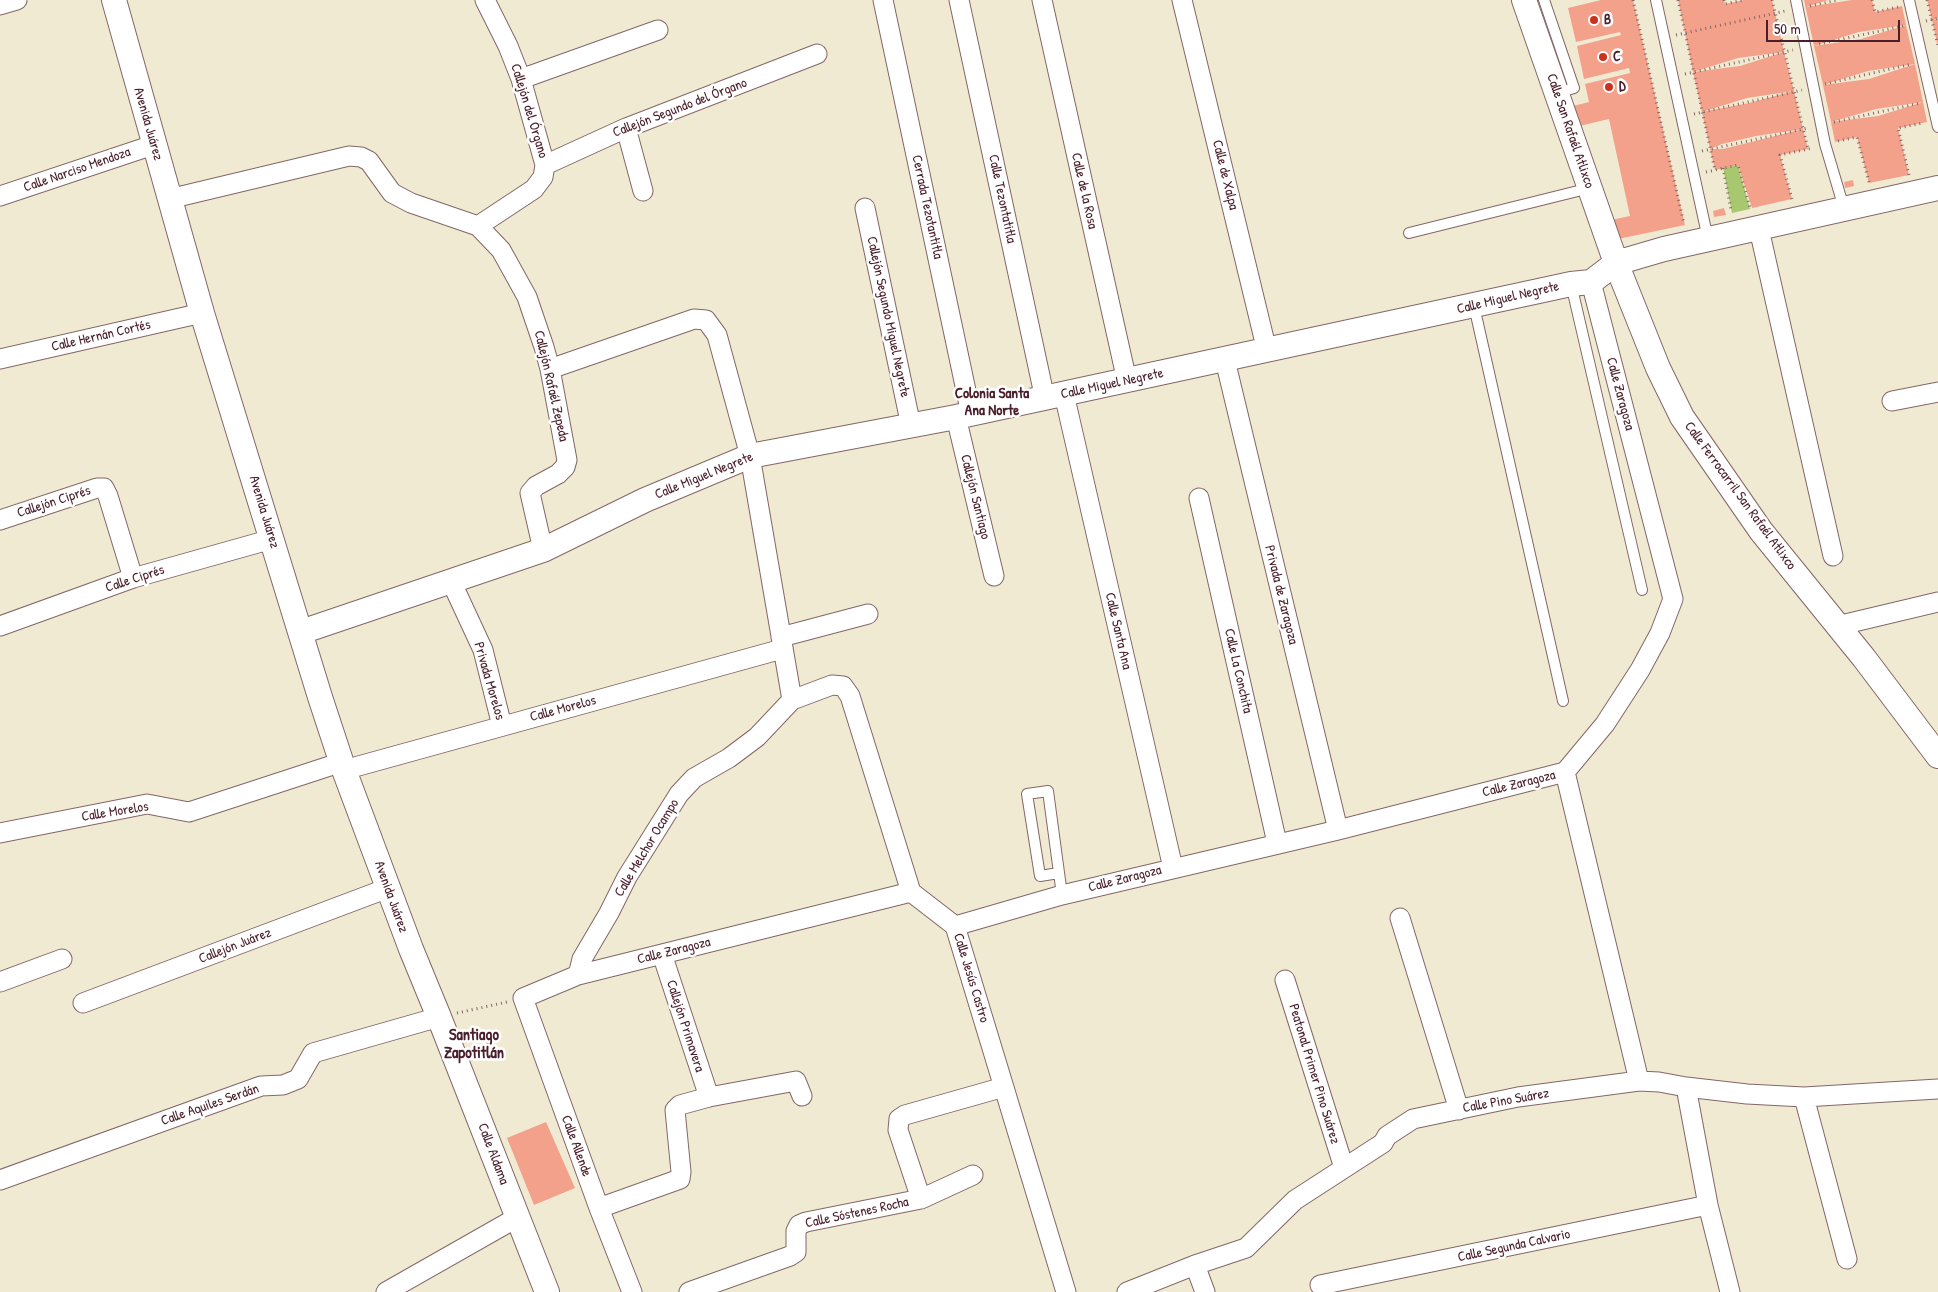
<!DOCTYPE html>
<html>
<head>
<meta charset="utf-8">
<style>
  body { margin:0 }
  #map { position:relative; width:1938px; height:1292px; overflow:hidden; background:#f0ead3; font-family:"Patrick Hand",sans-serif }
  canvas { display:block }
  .scale { position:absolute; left:1766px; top:20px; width:134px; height:22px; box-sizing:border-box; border:2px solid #4a1f2b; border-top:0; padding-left:6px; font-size:15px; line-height:18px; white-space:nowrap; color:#4a1f2b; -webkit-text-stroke:4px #fff; paint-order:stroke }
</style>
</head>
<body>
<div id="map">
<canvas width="1938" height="1292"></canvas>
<div class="scale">50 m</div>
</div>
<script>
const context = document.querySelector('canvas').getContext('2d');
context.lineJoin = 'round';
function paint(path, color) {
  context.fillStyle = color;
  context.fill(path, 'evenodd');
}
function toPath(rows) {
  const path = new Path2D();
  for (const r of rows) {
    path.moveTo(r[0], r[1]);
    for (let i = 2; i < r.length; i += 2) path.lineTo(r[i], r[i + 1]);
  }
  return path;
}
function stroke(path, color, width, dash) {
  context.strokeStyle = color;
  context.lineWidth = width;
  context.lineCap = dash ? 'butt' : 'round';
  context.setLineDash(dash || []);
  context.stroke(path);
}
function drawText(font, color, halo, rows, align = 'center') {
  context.font = font + ' "Patrick Hand",sans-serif';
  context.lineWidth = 5;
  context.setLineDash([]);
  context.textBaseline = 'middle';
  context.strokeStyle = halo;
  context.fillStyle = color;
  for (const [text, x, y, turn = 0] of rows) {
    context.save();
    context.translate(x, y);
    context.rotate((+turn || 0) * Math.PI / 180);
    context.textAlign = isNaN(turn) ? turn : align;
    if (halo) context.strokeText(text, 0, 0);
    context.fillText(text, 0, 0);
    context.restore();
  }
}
const green = toPath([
  [1738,165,1750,209,1732,213,1723,168]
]);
const building = toPath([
  [1601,0,1633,0,1685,225,1618,239,1611,220,1630,216,1609,119,1579,126,1573,106,1589,102,1585,84,1630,73,1629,68,1584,79,1577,46,1621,35,1620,32,1576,42,1568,8],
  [1678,0,1724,0,1725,4,1744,0,1772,0,1784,52,1738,58,1693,72,1740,66,1784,52,1794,91,1747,98,1702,112,1693,72,1685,33,1681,14],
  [1804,0,1828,0,1806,7,1852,0,1872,0,1875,12,1902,6,1906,25,1859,32,1814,46],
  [1927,0,1938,0,1938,18,1932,20],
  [1938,19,1938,43,1937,43,1932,20],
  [1906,25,1915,64,1868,71,1823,85,1814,46,1861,39],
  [1915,64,1923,102,1876,109,1831,122,1823,85,1869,79],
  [1794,91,1803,129,1808,149,1780,155,1792,199,1752,208,1738,165,1715,170,1710,149,1723,149,1803,129,1756,136,1722,144,1710,149,1702,112,1749,103],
  [1923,102,1927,122,1898,128,1909,175,1869,183,1857,137,1835,142,1831,122,1878,116],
  [1853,180,1854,186,1845,188,1844,182],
  [1724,208,1726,215,1714,217,1713,211],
  [546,1122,575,1188,534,1205,507,1138]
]);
const path = toPath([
  [1633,0,1684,224],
  [1678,0,1715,170],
  [1724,0,1725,4,1744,0],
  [1772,0,1808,149],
  [1872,0,1875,12,1898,7],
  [1927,0,1938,46],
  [1810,6,1838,0],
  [1926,21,1938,18],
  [1676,35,1785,11],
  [1819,44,1903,26],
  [1685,74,1793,50],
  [1825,84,1912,64],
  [1694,114,1802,90],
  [1834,122,1920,103],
  [1838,141,1857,137,1869,182],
  [1702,151,1808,128],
  [1723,168,1731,210],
  [1706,172,1738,165,1750,208],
  [1909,175,1898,128,1923,123],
  [1792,199,1780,155,1813,148],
  [457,1013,507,1002]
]);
const service = toPath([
  [1544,0,1574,88,1557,93],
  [1656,0,1708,239],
  [1796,0,1825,144,1844,208],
  [1909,0,1938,127],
  [1409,233,1590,188],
  [1571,284,1642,590],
  [1474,306,1563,701],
  [1059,873,1040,876,1027,794,1048,791,1062,895]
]);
const minor = toPath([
  [883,0,971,414],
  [959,0,1045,399],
  [1042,0,1127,381],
  [1182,0,1267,351],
  [0,5,17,0],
  [521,79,658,30],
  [626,128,643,191],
  [545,165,626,128,817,54],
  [0,196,153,145],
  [169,199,349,156,361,157,369,161,392,193,411,203,478,226,501,250,527,297,544,347,550,369,567,460,565,467,558,474,536,486,530,493,543,550],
  [865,208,911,426],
  [478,226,534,189,543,177,545,165,521,79,508,46,485,0],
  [1759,229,1833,556],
  [0,359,202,313],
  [1225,360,1338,830],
  [550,369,694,319,706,320,717,335,750,456,792,700],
  [1064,394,1173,868],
  [1892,401,1938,392],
  [956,417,994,576],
  [1199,498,1277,843],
  [0,520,97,488,104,488,108,496,133,578],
  [451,581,483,650,502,726],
  [0,626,133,578,272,539],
  [1837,626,1938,602],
  [781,637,868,614],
  [344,770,782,649],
  [1565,772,1639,1081],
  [0,833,147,804,189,812,342,762],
  [1400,918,1459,1110],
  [955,926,1062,895,1338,830,1565,772,1605,724,1640,670,1660,633,1673,599,1591,282],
  [662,954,709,1097],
  [578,975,582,959,609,913,627,877,679,794,694,778,729,758,757,737,792,700,832,685,843,686,850,696,911,892,955,926,1066,1292],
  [1285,980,1344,1168],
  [0,982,62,959],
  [83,1003,388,888],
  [1686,1087,1708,1205,1730,1292],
  [1804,1097,1847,1259],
  [0,1180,261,1086,283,1085,298,1079,313,1053,439,1017],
  [921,1199,973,1175],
  [599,1208,680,1179,681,1172,675,1110,680,1105,709,1097,796,1081,802,1096],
  [1195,1265,1205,1292],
  [1320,1285,1708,1205],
  [386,1292,518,1217],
  [632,1292,599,1208,523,998,578,975,911,892],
  [689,1292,790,1256,796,1252,796,1231,799,1225,806,1222,921,1199,898,1130,899,1119,905,1115,1004,1087],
  [1127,1292,1195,1265,1246,1248,1295,1200,1383,1143,1387,1136,1413,1119,1518,1097,1639,1081,1659,1082,1686,1087,1747,1094,1804,1097,1938,1089]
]);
const tertiary = toPath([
  [114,0,202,313,320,697,344,770,411,949,439,1017,547,1292],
  [1524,0,1616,263,1658,368,1682,417,1761,531,1864,658,1938,756],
  [301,632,543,550,645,500,750,456,956,417,1571,284,1591,282,1616,263,1664,249,1938,188]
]);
const markers = [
  [1594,20,5,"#c8321e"],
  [1603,57,5,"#c8321e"],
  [1609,87,5,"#c8321e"]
];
const poiNames = [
  ["B",1604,20],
  ["C",1613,57],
  ["D",1619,87]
];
const streetNames = [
  ["Callejón Segundo del Órgano",680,108,-21],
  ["Callejón del Órgano",529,111,73],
  ["Avenida Juárez",148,124,74],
  ["Calle San Rafaél Atlixco",1570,131,71],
  ["Calle Narciso Mendoza",77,170,-19],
  ["Calle de Xalpa",1225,175,76],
  ["Calle de la Rosa",1084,191,77],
  ["Calle Tezontatitla",1002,199,78],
  ["Cerrada Tezotantitla",927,207,78],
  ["Calle Miguel Negrete",1508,298,-13],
  ["Callejón Segundo Miguel Negrete",888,317,78],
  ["Calle Hernán Cortés",101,336,-13],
  ["Calle Miguel Negrete",1112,384,-12],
  ["Callejón Rafaél Zepeda",551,386,77],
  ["Calle Zaragoza",1620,394,75],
  ["Calle Miguel Negrete",704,476,-22],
  ["Calle Ferrocarril San Rafaél Atlixco",1740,496,54],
  ["Callejón Santiago",975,497,76],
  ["Callejón Ciprés",54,502,-18],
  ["Avenida Juárez",264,512,73],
  ["Calle Ciprés",135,579,-18],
  ["Privada de Zaragoza",1281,595,76],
  ["Calle Santa Ana",1118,631,77],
  ["Calle La Conchita",1238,671,77],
  ["Privada Morelos",489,681,74],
  ["Calle Morelos",563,709,-15],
  ["Calle Zaragoza",1519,784,-14],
  ["Calle Morelos",115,812,-9],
  ["Calle Melchor Ocampo",647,848,-59],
  ["Calle Zaragoza",1125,879,-14],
  ["Avenida Juárez",391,897,70],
  ["Callejón Juárez",235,946,-21],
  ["Calle Zaragoza",674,951,-14],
  ["Calle Jesús Castro",971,978,73],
  ["Callejón Primavera",685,1026,72],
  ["Peatonal Primer Pino Suárez",1314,1074,73],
  ["Calle Pino Suárez",1506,1101,-10],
  ["Calle Aquiles Serdán",210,1105,-19],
  ["Calle Allende",576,1146,70],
  ["Calle Aldama",493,1154,69],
  ["Calle Sóstenes Rocha",857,1213,-12],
  ["Calle Segunda Calvario",1514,1246,-12]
];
const neighbourhoodNames = [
  ["Colonia Santa",992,394],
  ["Ana Norte",992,411]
];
const quarterNames = [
  ["Santiago",474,1036],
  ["Zapotitlán",474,1054]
];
paint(green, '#a8c870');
paint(building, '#f4a18b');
stroke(service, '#846666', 12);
stroke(minor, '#846666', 21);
stroke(tertiary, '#846666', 26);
stroke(path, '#846666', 3, [1, 4]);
stroke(service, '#fff', 10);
stroke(minor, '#fff', 19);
stroke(tertiary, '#fff', 24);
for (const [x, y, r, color] of markers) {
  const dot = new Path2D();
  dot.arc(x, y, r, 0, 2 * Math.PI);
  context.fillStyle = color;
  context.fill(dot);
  stroke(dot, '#fff', 2);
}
drawText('bold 14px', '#4a1f2b', '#fff', poiNames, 'left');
drawText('14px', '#4a1f2b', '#fff', streetNames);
drawText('bold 15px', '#4a1f2b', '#fff', neighbourhoodNames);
drawText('bold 16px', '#4a1f2b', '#fff', quarterNames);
</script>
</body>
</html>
